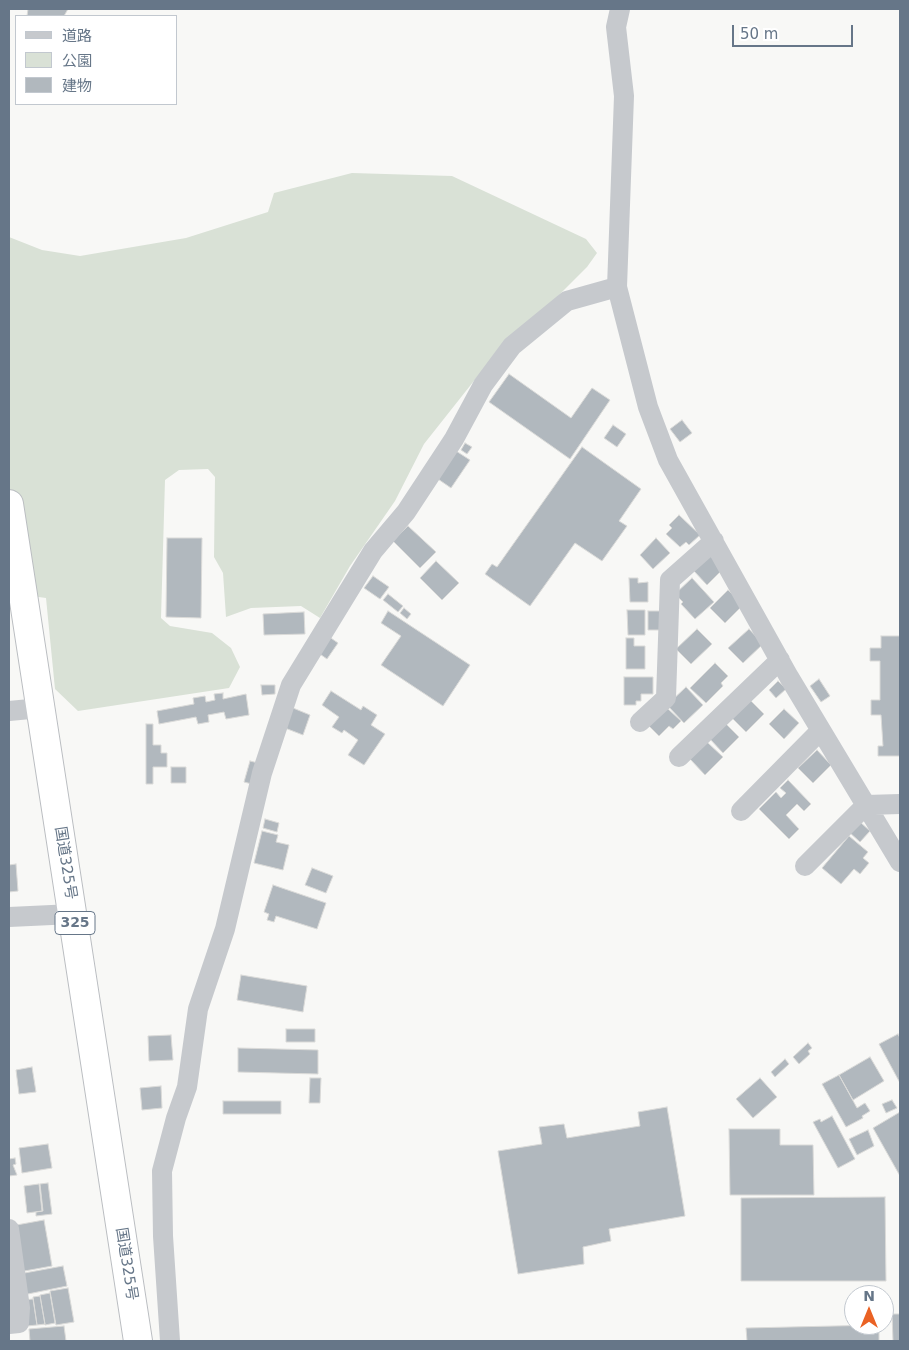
<!DOCTYPE html>
<html>
<head>
<meta charset="utf-8">
<style>
  body { margin:0 }
  #map { position:relative; width:909px; height:1350px; overflow:hidden; background:#f8f8f6; font-family:"DejaVu Sans","Noto Sans JP",sans-serif }
  canvas { display:block }
  .frame { position:absolute; inset:0; border:10px solid #667688; pointer-events:none }
  .legend { position:absolute; left:15px; top:15px; width:162px; height:90px; box-sizing:border-box; background:#fff; border:1px solid #c2c8cf; margin:0; padding:6px 9px; list-style:none; font-size:15px; color:#667688 }
  .legend li { display:flex; align-items:center; gap:10px; height:25px }
  .legend b { width:25px; border:1px solid #c2c8cf }
  .north { position:absolute; left:844px; top:1285px; width:50px; height:50px; box-sizing:border-box; background:#fff; border:1px solid #c2c8cf; border-radius:50%; rotate:0deg; font-size:14px; font-weight:700; line-height:20px; text-align:center; color:#667688 }
  .north::after { content:''; display:block; margin:auto; width:18px; height:22px; background:#ea6224; clip-path:polygon(50% 0,100% 100%,50% 72%,0 100%) }
  .scale { position:absolute; left:732px; top:25px; width:121px; height:22px; box-sizing:border-box; border:2px solid #667688; border-top:0; padding-left:6px; font-size:15px; line-height:18px; white-space:nowrap; color:#667688; -webkit-text-stroke:4px #fff; paint-order:stroke }
</style>
</head>
<body>
<div id="map">
<canvas width="909" height="1350"></canvas>
<div class="frame"></div>
<ul class="legend">
<li><b style="height:6px;background:#c6c9cd"></b>道路</li>
<li><b style="height:14px;background:#d9e1d6"></b>公園</li>
<li><b style="height:14px;background:#b1b8be"></b>建物</li>
</ul>
<div class="north">N</div>
<div class="scale">50 m</div>
</div>
<script>
const context = document.querySelector('canvas').getContext('2d');
context.lineJoin = 'round';
function paint(path, color) {
  context.fillStyle = color;
  context.fill(path, 'evenodd');
}
function toPath(rows) {
  const path = new Path2D();
  for (const r of rows) {
    path.moveTo(r[0], r[1]);
    for (let i = 2; i < r.length; i += 2) path.lineTo(r[i], r[i + 1]);
  }
  return path;
}
function stroke(path, color, width, dash) {
  context.strokeStyle = color;
  context.lineWidth = width;
  context.lineCap = dash ? 'butt' : 'round';
  context.setLineDash(dash || []);
  context.stroke(path);
}
function drawText(font, color, halo, rows, align = 'center') {
  context.font = font + ' "DejaVu Sans","Noto Sans JP",sans-serif';
  context.lineWidth = 5;
  context.setLineDash([]);
  context.textBaseline = 'middle';
  context.strokeStyle = halo;
  context.fillStyle = color;
  for (const [text, x, y, turn = 0] of rows) {
    context.save();
    context.translate(x, y);
    context.rotate((+turn || 0) * Math.PI / 180);
    context.textAlign = isNaN(turn) ? turn : align;
    if (halo) context.strokeText(text, 0, 0);
    context.fillText(text, 0, 0);
    context.restore();
  }
}
const green = toPath([
  [352,173,452,176,586,239,597,253,587,267,477,377,424,444,395,501,350,566,320,618,301,606,251,608,226,617,223,573,214,557,215,477,208,469,179,470,165,480,161,618,170,626,212,633,231,648,240,667,229,688,78,711,55,689,46,598,9,593,9,237,42,250,80,256,186,238,268,212,274,193]
]);
const building = toPath([
  [28,9,68,9,64,16,27,16,28,9],
  [509,374,571,418,592,388,610,400,570,459,489,402,509,374],
  [682,420,692,433,680,442,670,429,682,420],
  [613,425,626,434,617,447,604,438,613,425],
  [465,443,472,447,467,454,461,450,465,443],
  [582,447,641,489,619,521,627,526,602,561,575,543,530,606,485,574,492,564,497,567,582,447],
  [456,451,470,460,451,488,438,479,456,451],
  [679,515,700,535,689,545,686,542,680,547,666,534,672,528,669,525,679,515],
  [408,526,436,552,420,568,393,541,408,526],
  [167,538,202,538,201,618,166,617,167,538],
  [656,538,670,553,653,569,640,555,656,538],
  [709,555,723,569,707,585,693,570,709,555],
  [436,561,459,583,442,600,420,578,436,561],
  [373,576,389,587,380,599,364,588,373,576],
  [629,578,638,578,638,583,648,582,648,602,630,602,629,578],
  [692,578,714,602,695,619,681,604,683,602,675,594,692,578],
  [728,590,743,605,725,623,710,608,728,590],
  [388,594,403,606,398,612,383,600,388,594],
  [404,608,411,614,407,619,400,613,404,608],
  [627,610,645,610,645,635,628,635,627,610],
  [388,611,470,665,443,706,381,665,401,636,381,623,388,611],
  [648,611,660,611,661,630,648,630,648,611],
  [304,612,305,634,264,635,263,614,304,612],
  [697,629,712,644,691,664,676,649,697,629],
  [749,629,763,644,743,663,728,648,749,629],
  [328,636,338,643,327,659,317,652,328,636],
  [881,636,900,636,900,756,878,756,878,746,883,746,881,715,871,715,871,700,880,700,880,661,870,661,870,648,881,648,881,636],
  [626,638,634,638,634,646,645,646,645,669,626,669,626,638],
  [715,663,728,676,721,683,723,686,706,703,690,688,715,663],
  [624,677,653,677,653,694,641,694,641,701,636,701,636,705,624,705,624,677],
  [819,679,830,696,821,702,810,686,819,679],
  [778,681,786,689,776,698,769,690,778,681],
  [261,685,275,685,275,694,262,695,261,685],
  [686,687,703,705,684,723,667,705,686,687],
  [331,691,361,710,363,706,377,715,371,725,385,734,364,765,348,755,358,740,344,730,342,733,332,727,339,717,322,705,331,691],
  [223,693,223,699,246,694,249,715,226,719,224,712,208,715,209,722,198,724,196,717,159,724,157,711,194,704,193,698,205,696,206,702,215,700,214,694,223,693],
  [748,698,764,714,746,732,730,716,748,698],
  [293,708,310,715,303,735,285,728,293,708],
  [667,708,681,721,673,729,669,726,659,736,649,726,667,708],
  [784,709,799,723,784,739,769,724,784,709],
  [725,723,739,737,723,753,709,738,725,723],
  [146,724,153,724,153,745,161,745,161,753,167,753,167,767,153,767,153,784,146,784,146,724],
  [707,742,723,757,705,775,690,759,707,742],
  [817,750,831,765,813,783,798,768,817,750],
  [250,761,258,763,252,784,244,782,250,761],
  [171,767,186,767,186,783,171,783,171,767],
  [788,780,811,804,804,811,797,804,786,815,799,829,789,839,759,809,776,792,781,798,786,793,780,788,788,780],
  [265,819,279,823,277,832,263,828,265,819],
  [860,822,870,831,860,842,849,832,860,822],
  [262,831,278,835,276,842,289,845,283,870,254,863,262,831],
  [849,836,868,852,863,858,869,863,860,874,854,869,841,884,822,868,849,836],
  [16,864,18,891,9,892,9,865,16,864],
  [312,868,333,876,326,893,305,885,312,868],
  [273,885,326,903,317,929,276,916,274,922,267,920,269,914,264,912,273,885],
  [241,975,307,986,303,1012,237,1000,241,975],
  [286,1029,315,1029,315,1042,286,1042,286,1029],
  [898,1034,900,1038,900,1083,879,1044,898,1034],
  [171,1035,173,1060,149,1061,148,1036,171,1035],
  [808,1043,812,1048,808,1051,810,1054,799,1064,793,1057,808,1043],
  [238,1048,318,1050,318,1074,238,1072,238,1048],
  [870,1057,884,1081,853,1100,839,1075,870,1057],
  [785,1059,789,1064,775,1077,771,1072,785,1059],
  [32,1067,36,1092,19,1094,16,1070,32,1067],
  [839,1075,857,1108,865,1103,870,1111,862,1116,863,1118,846,1127,822,1084,839,1075],
  [310,1078,321,1078,320,1103,309,1103,310,1078],
  [760,1078,777,1097,753,1118,736,1099,760,1078],
  [161,1086,162,1108,142,1110,140,1088,161,1086],
  [892,1100,897,1108,886,1113,882,1104,892,1100],
  [223,1101,281,1101,281,1114,223,1114,223,1101],
  [667,1107,685,1216,609,1229,611,1241,583,1247,584,1264,518,1274,498,1151,542,1144,539,1127,564,1124,567,1138,640,1126,638,1112,667,1107],
  [900,1112,900,1176,873,1128,900,1112],
  [832,1116,855,1159,838,1168,813,1122,820,1119,821,1122,832,1116],
  [729,1129,780,1129,780,1145,813,1145,814,1195,730,1195,729,1129],
  [868,1130,874,1146,857,1155,849,1139,868,1130],
  [48,1144,52,1168,22,1173,19,1148,48,1144],
  [15,1158,16,1164,13,1165,17,1175,9,1176,9,1159,15,1158],
  [48,1183,52,1214,36,1216,36,1212,43,1211,40,1184,48,1183],
  [39,1184,42,1211,27,1213,24,1186,39,1184],
  [885,1197,886,1281,741,1281,741,1198,885,1197],
  [44,1220,52,1266,19,1272,11,1226,44,1220],
  [63,1266,67,1286,23,1295,19,1274,63,1266],
  [68,1288,74,1322,56,1325,50,1291,68,1288],
  [50,1293,55,1323,45,1325,40,1295,50,1293],
  [40,1296,45,1324,37,1325,33,1297,40,1296],
  [33,1299,37,1325,27,1326,23,1300,33,1299],
  [892,1314,900,1314,900,1341,893,1341,892,1314],
  [879,1325,879,1341,747,1341,746,1328,879,1325],
  [64,1326,66,1341,30,1341,29,1329,64,1326]
]);
const minor = toPath([
  [620,9,616,27,624,96,617,287,648,407,668,460,789,677,900,862],
  [9,711,41,708],
  [640,722,666,698,670,580,714,541],
  [679,757,780,660],
  [741,811,821,730],
  [805,866,866,805,900,804],
  [9,917,73,914],
  [9,1229,20,1308,19,1323,9,1324],
  [170,1341,163,1236,162,1171,176,1118,187,1087,198,1009,225,929,262,773,291,685,373,551,406,512,454,439,483,385,512,346,567,301,617,287]
]);
const highway = toPath([
  [9,504,138,1341]
]);
const shields = [
  [75,923,40]
];
const shieldNames = [
  ["325",75,923]
];
const streetNames = [
  ["国道325号",65,863,81],
  ["国道325号",126,1264,81]
];
paint(green, '#d9e1d6');
paint(building, '#b1b8be');
stroke(building, '#dadad8', 1);
stroke(highway, '#babdc1', 30);
stroke(minor, '#c6c9cd', 20);
stroke(highway, '#fff', 28);
for (const [x, y, w] of shields) {
  const box = new Path2D();
  box.roundRect(x - w / 2, y - 11.5, w, 23, 4);
  context.fillStyle = '#fff';
  context.fill(box);
  stroke(box, '#667688', 1);
}
drawText('bold 14px', '#667688', null, shieldNames);
drawText('15px', '#667688', '#fff', streetNames);
</script>
</body>
</html>
